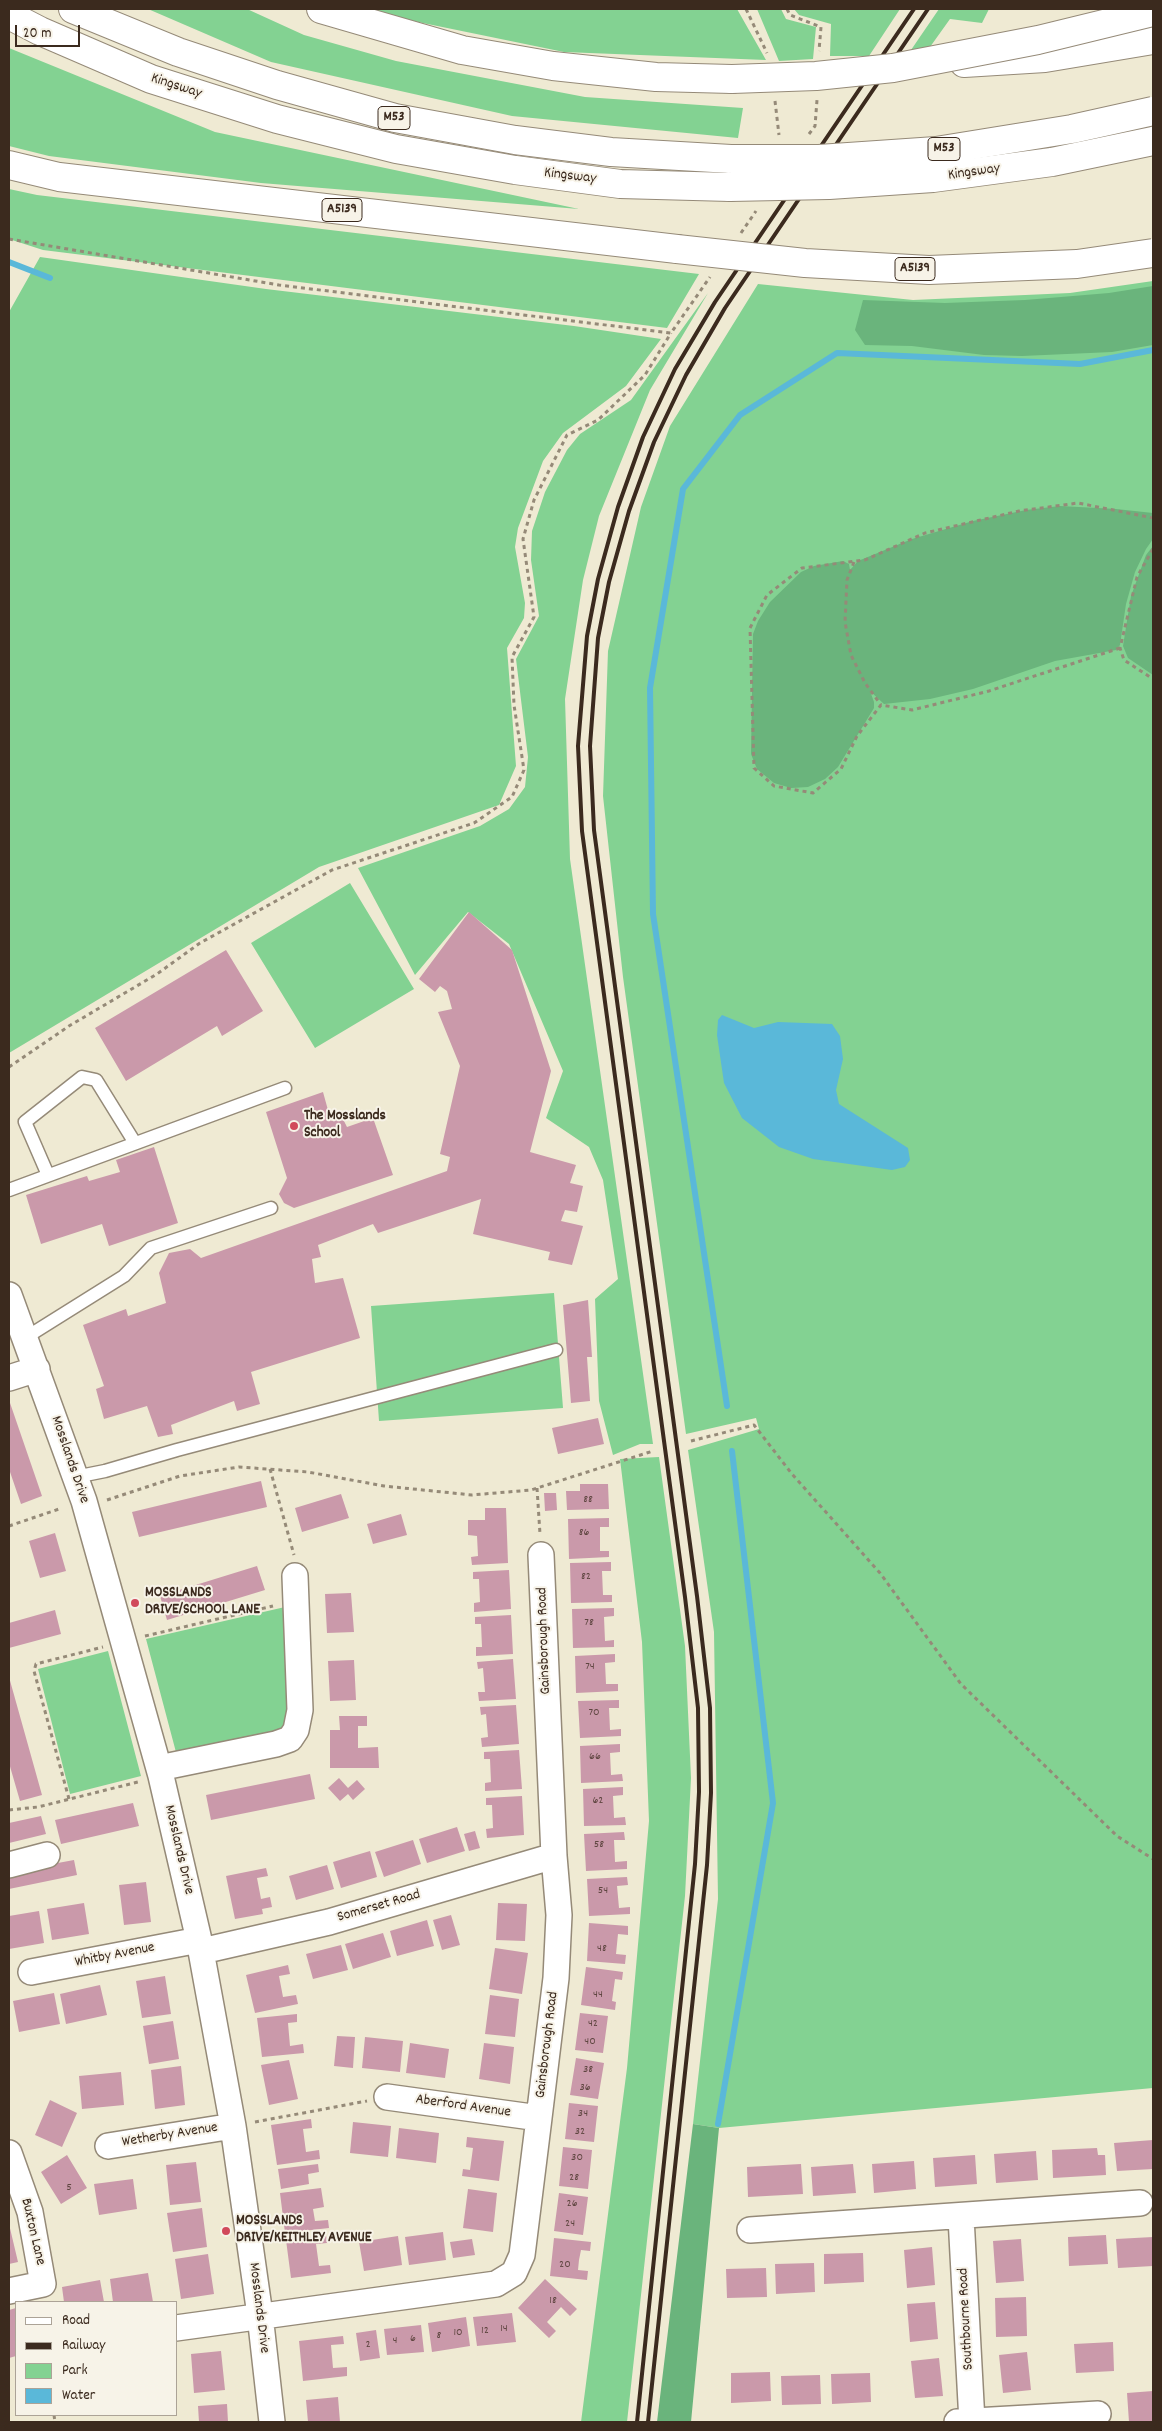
<!DOCTYPE html>
<html>
<head>
<meta charset="utf-8">
<style>
  body { margin:0 }
  #map { position:relative; width:1162px; height:2431px; overflow:hidden; background:#efead3; font-family:Dekko,sans-serif }
  canvas { display:block }
  .frame { position:absolute; inset:0; border:10px solid #3b2a1e; pointer-events:none }
  .legend { position:absolute; left:15px; top:2301px; width:162px; height:115px; box-sizing:border-box; background:#f7f3e8; border:1px solid #aca397; margin:0; padding:6px 9px; list-style:none; font-size:15px; color:#3b2a1e }
  .legend li { display:flex; align-items:center; gap:10px; height:25px }
  .legend b { width:25px; border:1px solid #aca397 }
  .scale { position:absolute; left:15px; top:25px; width:65px; height:22px; box-sizing:border-box; border:2px solid #3b2a1e; border-top:0; padding-left:6px; font-size:15px; line-height:18px; white-space:nowrap; color:#3b2a1e; -webkit-text-stroke:4px #f7f3e8; paint-order:stroke }
</style>
</head>
<body>
<div id="map">
<canvas width="1162" height="2431"></canvas>
<div class="frame"></div>
<ul class="legend">
<li><b style="height:6px;background:#fff"></b>Road</li>
<li><b style="height:6px;background:#3b2a1e"></b>Railway</li>
<li><b style="height:14px;background:#83d292"></b>Park</li>
<li><b style="height:14px;background:#5ab8d9"></b>Water</li>
</ul>
<div class="scale">20 m</div>
</div>
<script>
const context = document.querySelector('canvas').getContext('2d');
context.lineJoin = 'round';
function paint(path, color) {
  context.fillStyle = color;
  context.fill(path, 'evenodd');
}
function toPath(rows) {
  const path = new Path2D();
  for (const r of rows) {
    path.moveTo(r[0], r[1]);
    for (let i = 2; i < r.length; i += 2) path.lineTo(r[i], r[i + 1]);
  }
  return path;
}
function stroke(path, color, width, dash) {
  context.strokeStyle = color;
  context.lineWidth = width;
  context.lineCap = dash ? 'butt' : 'round';
  context.setLineDash(dash || []);
  context.stroke(path);
}
function drawText(font, color, halo, rows, align = 'center') {
  context.font = font + ' Dekko,sans-serif';
  context.lineWidth = 4;
  context.setLineDash([]);
  context.textBaseline = 'middle';
  context.strokeStyle = halo;
  context.fillStyle = color;
  for (const [text, x, y, turn = 0] of rows) {
    context.save();
    context.translate(x, y);
    context.rotate((+turn || 0) * Math.PI / 180);
    context.textAlign = isNaN(turn) ? turn : align;
    if (halo) context.strokeText(text, 0, 0);
    context.fillText(text, 0, 0);
    context.restore();
  }
}
const green = toPath([
  [148,9,247,9,304,35,396,61,585,97,743,108,738,138,512,116,271,62],
  [366,9,737,9,766,60,564,52,379,14],
  [757,9,781,9,786,19,816,27,813,59,779,61],
  [794,9,900,9,869,56,830,56,831,24,799,15],
  [939,9,989,9,982,23,950,19,930,47,911,50],
  [9,48,215,132,579,209,261,183,49,156,9,146],
  [9,189,37,195,699,274,667,328,43,250,9,239],
  [40,257,266,289,574,326,661,339,626,386,563,433,543,461,518,528,515,547,525,603,524,618,507,648,516,766,499,805,319,867,9,1053,9,312],
  [1153,281,1153,2088,719,2128,693,2124,718,1899,714,1632,688,1450,759,1429,756,1418,686,1434,623,977,603,796,608,651,641,507,670,426,758,284,913,300,1070,293],
  [708,293,650,390,599,516,583,580,565,699,570,859,653,1444,640,1444,613,1455,599,1401,595,1299,618,1279,603,1180,589,1147,546,1118,563,1071,509,944,468,912,415,975,358,868,480,826,509,809,525,787,528,757,516,659,539,616,531,560,532,531,545,492,567,450,580,434,631,400],
  [350,883,414,989,315,1048,251,943],
  [554,1293,563,1408,379,1421,371,1306],
  [659,1457,685,1646,691,1778,685,1896,627,2422,581,2422,627,2068,649,1821,642,1642,620,1459],
  [285,1607,291,1670,286,1729,177,1756,146,1639],
  [108,1651,141,1776,70,1794,38,1669]
]);
const forest = toPath([
  [1153,286,1153,345,1112,352,1022,356,984,355,912,346,865,345,855,330,863,300,945,303,1025,300,1109,293],
  [1060,506,1116,509,1153,513,1153,539,1146,549,1135,572,1126,604,1120,645,1116,650,1055,661,973,689,930,699,884,704,870,691,874,702,874,708,838,767,825,779,808,787,791,788,774,783,757,769,751,754,753,634,758,621,770,602,801,572,814,566,843,561,849,564,850,570,858,561,912,539,973,521,1026,510],
  [1153,546,1153,675,1128,658,1123,646,1131,596,1146,555],
  [693,2124,719,2128,691,2422,657,2422]
]);
const water = toPath([
  [722,1015,754,1028,778,1022,832,1024,840,1036,843,1059,836,1090,839,1104,908,1148,910,1160,905,1167,892,1170,813,1159,779,1147,742,1118,724,1083,717,1035,718,1020]
]);
const stream = toPath([
  [9,262,50,278],
  [727,1406,653,914,650,688,683,489,740,415,837,353,1080,364,1153,350],
  [718,2124,773,1803,732,1451]
]);
const building = toPath([
  [469,912,512,950,551,1071,530,1152,576,1165,570,1183,583,1186,577,1212,565,1210,561,1221,583,1226,572,1265,548,1260,550,1252,473,1234,481,1199,378,1233,373,1224,318,1245,321,1257,312,1259,315,1283,343,1278,360,1338,251,1372,260,1404,237,1411,234,1401,171,1425,173,1434,158,1437,147,1406,104,1419,96,1389,104,1386,83,1325,126,1309,128,1316,166,1303,159,1273,169,1253,190,1249,201,1258,447,1171,450,1157,440,1154,460,1066,438,1012,452,1009,447,991,440,986,435,992,419,979],
  [226,950,263,1011,222,1036,217,1026,126,1081,95,1028],
  [323,1092,331,1121,342,1117,347,1127,373,1118,393,1175,294,1208,284,1203,279,1194,287,1178,266,1112],
  [154,1147,178,1223,109,1246,102,1224,41,1244,26,1195,87,1176,89,1181,120,1172,116,1160],
  [588,1300,592,1357,587,1357,590,1401,571,1403,563,1305],
  [9,1400,42,1496,21,1504,9,1469],
  [598,1418,604,1444,558,1454,552,1428],
  [261,1481,267,1507,139,1537,132,1512],
  [580,1484,608,1484,609,1509,567,1510,566,1491,580,1491],
  [544,1493,556,1493,557,1510,545,1511],
  [341,1494,349,1518,302,1532,295,1508],
  [485,1508,506,1508,508,1563,472,1565,471,1557,478,1556,477,1536,468,1535,468,1520,485,1520],
  [401,1514,407,1535,373,1544,367,1524],
  [609,1518,609,1527,600,1527,600,1551,609,1551,609,1557,569,1559,568,1519],
  [55,1533,66,1571,40,1578,29,1541],
  [611,1562,611,1571,602,1571,603,1595,612,1595,612,1602,571,1603,570,1563],
  [257,1566,265,1590,167,1620,160,1596],
  [509,1570,511,1609,474,1612,474,1603,480,1602,479,1579,473,1579,473,1572],
  [351,1593,354,1632,327,1633,325,1594],
  [614,1608,614,1616,604,1617,605,1641,614,1640,614,1647,573,1648,572,1609],
  [55,1610,61,1634,9,1648,9,1623],
  [511,1615,513,1654,476,1656,476,1647,482,1647,481,1624,475,1624,475,1617],
  [615,1654,615,1662,605,1663,606,1684,618,1684,618,1691,576,1693,575,1656],
  [513,1659,516,1699,479,1701,478,1692,485,1692,483,1668,478,1669,477,1662],
  [354,1660,356,1700,330,1701,328,1661],
  [9,1677,42,1795,20,1801,9,1763],
  [619,1700,619,1708,609,1708,610,1730,621,1729,621,1736,580,1738,578,1701],
  [516,1705,519,1744,482,1747,481,1738,488,1737,486,1714,481,1715,480,1707],
  [339,1716,367,1716,367,1726,358,1726,358,1748,378,1747,379,1768,330,1768,330,1730,340,1730],
  [620,1744,620,1752,610,1753,611,1775,622,1774,623,1781,581,1783,580,1746],
  [519,1750,522,1789,485,1791,485,1783,491,1782,490,1759,484,1759,484,1752],
  [310,1774,315,1799,211,1820,206,1795],
  [339,1778,348,1788,357,1780,365,1789,353,1800,348,1794,340,1801,328,1788],
  [623,1787,623,1795,613,1796,614,1818,625,1817,626,1825,584,1826,583,1789],
  [522,1796,524,1835,487,1838,486,1829,493,1828,492,1805,486,1805,486,1798],
  [133,1803,139,1826,61,1844,55,1820],
  [41,1816,46,1834,9,1843,9,1823],
  [457,1827,465,1851,427,1863,419,1839],
  [475,1831,480,1848,469,1851,464,1834],
  [624,1832,625,1840,614,1840,615,1862,627,1861,627,1869,586,1871,584,1834],
  [413,1840,421,1864,384,1877,375,1852],
  [370,1851,377,1877,341,1888,333,1862],
  [74,1860,77,1875,9,1889,9,1872],
  [327,1865,334,1889,296,1900,289,1876],
  [266,1868,268,1876,257,1878,261,1899,270,1897,272,1907,262,1909,263,1914,235,1919,226,1876],
  [627,1877,628,1885,617,1886,619,1908,630,1907,630,1914,589,1916,587,1879],
  [146,1882,151,1922,124,1925,119,1885],
  [84,1903,89,1934,52,1940,47,1909],
  [498,1903,527,1904,525,1941,496,1940],
  [39,1911,44,1943,9,1949,9,1916],
  [451,1915,460,1945,442,1950,433,1920],
  [427,1920,434,1946,397,1956,390,1931],
  [589,1923,628,1926,628,1935,618,1934,616,1954,626,1955,625,1964,587,1961],
  [383,1933,391,1957,353,1969,345,1944],
  [341,1945,348,1970,313,1979,306,1954],
  [495,1948,528,1953,522,1994,489,1989],
  [288,1965,290,1974,279,1976,283,1997,296,1995,298,2004,255,2013,246,1975],
  [586,1967,623,1972,622,1980,615,1979,612,2001,616,2002,615,2010,581,2005],
  [165,1976,171,2014,142,2018,136,1981],
  [100,1985,107,2015,66,2024,60,1994],
  [54,1993,60,2024,19,2032,13,2001],
  [490,1995,519,1999,515,2037,485,2034],
  [580,2013,608,2016,603,2053,575,2050],
  [297,2014,297,2022,288,2023,290,2046,303,2044,304,2053,262,2057,257,2018],
  [173,2021,179,2059,149,2064,143,2026],
  [337,2036,355,2037,353,2068,334,2066],
  [365,2037,403,2041,400,2072,362,2068],
  [410,2043,449,2049,445,2078,406,2073],
  [484,2043,514,2047,510,2084,479,2079],
  [576,2058,604,2063,598,2099,570,2095],
  [289,2060,298,2099,269,2105,261,2065],
  [181,2066,185,2105,155,2109,151,2070],
  [121,2072,124,2105,82,2109,79,2076],
  [50,2100,77,2113,62,2147,35,2135],
  [569,2103,598,2106,594,2142,565,2139],
  [311,2119,312,2128,303,2129,306,2152,319,2150,320,2159,277,2165,271,2125],
  [353,2122,391,2126,388,2157,350,2153],
  [399,2128,439,2133,436,2163,396,2158],
  [467,2137,504,2141,499,2181,462,2176,463,2169,470,2170,473,2148,466,2147],
  [1153,2140,1153,2169,1117,2171,1114,2143],
  [563,2147,592,2150,588,2189,559,2186],
  [1097,2148,1098,2155,1105,2155,1106,2175,1053,2178,1052,2150],
  [1036,2151,1038,2180,996,2183,994,2154],
  [67,2155,87,2188,61,2204,41,2172],
  [975,2155,977,2184,935,2187,933,2158],
  [914,2161,916,2189,874,2193,872,2164],
  [196,2162,201,2202,170,2205,166,2165],
  [318,2164,319,2172,308,2174,309,2184,281,2189,278,2169],
  [801,2164,803,2194,748,2197,747,2167],
  [853,2164,856,2193,813,2196,811,2167],
  [133,2179,137,2209,99,2215,94,2184],
  [321,2188,324,2207,313,2209,315,2221,328,2220,329,2228,285,2233,280,2193],
  [468,2189,497,2193,493,2232,463,2228],
  [559,2193,588,2197,583,2235,554,2231],
  [202,2208,207,2247,173,2252,167,2213],
  [9,2224,18,2262,9,2264],
  [443,2232,446,2260,409,2265,405,2237],
  [326,2235,327,2243,316,2244,319,2266,330,2265,331,2273,291,2278,286,2240],
  [1106,2235,1108,2264,1069,2266,1068,2237],
  [398,2236,402,2265,364,2271,359,2242],
  [1153,2237,1153,2266,1118,2268,1116,2239],
  [554,2238,591,2242,590,2251,581,2250,579,2260,578,2270,588,2271,587,2280,550,2276],
  [472,2239,475,2255,453,2258,450,2242],
  [1021,2239,1024,2281,996,2283,993,2241],
  [932,2247,935,2285,907,2288,904,2250],
  [863,2253,864,2282,824,2284,824,2254],
  [208,2254,214,2294,181,2299,175,2259],
  [814,2263,815,2292,776,2294,775,2264],
  [766,2268,767,2297,727,2298,726,2269],
  [148,2273,153,2302,113,2302,110,2279],
  [545,2279,577,2309,570,2316,561,2307,547,2322,556,2331,549,2338,518,2308],
  [100,2280,104,2302,64,2302,62,2287],
  [1026,2297,1027,2336,996,2337,995,2298],
  [935,2302,938,2339,910,2342,907,2304],
  [16,2308,16,2356,9,2358,9,2310],
  [512,2313,516,2342,477,2346,473,2317],
  [466,2317,470,2346,432,2352,428,2323],
  [421,2325,424,2352,387,2355,384,2329],
  [376,2330,380,2358,360,2361,356,2333],
  [343,2336,344,2344,331,2345,333,2368,347,2367,347,2376,303,2381,299,2341],
  [1113,2342,1114,2371,1076,2373,1074,2344],
  [221,2351,225,2390,194,2393,191,2354],
  [1027,2352,1031,2390,1003,2393,999,2355],
  [939,2358,943,2396,915,2398,911,2361],
  [770,2372,771,2401,731,2403,731,2373],
  [870,2373,871,2402,832,2404,831,2374],
  [820,2375,821,2404,782,2405,781,2376],
  [1153,2391,1153,2422,1129,2422,1127,2393],
  [338,2397,340,2422,308,2422,306,2400],
  [227,2404,228,2422,199,2422,198,2406]
]);
const path = toPath([
  [746,9,767,53],
  [787,9,790,15,821,27,819,51],
  [775,101,779,135],
  [809,134,815,126,817,100],
  [741,233,756,211],
  [9,239,279,285,671,333,710,277],
  [1153,549,1137,577,1120,648,1124,660,1153,679],
  [854,562,847,580,845,622,851,655,865,683,881,705],
  [1120,648,989,691,912,710,881,705,857,736,841,769,813,793,774,786,754,768,750,628,767,595,802,568,865,560,925,533,1019,511,1078,503,1153,518],
  [9,1067,69,1026,157,974,200,943,332,870,474,823,512,797,524,770,514,705,512,657,534,617,523,539,534,500,567,435,598,420,645,375,671,333],
  [691,1441,754,1425,792,1474,880,1573,961,1684,1117,1836,1153,1859],
  [270,1469,294,1555],
  [537,1488,540,1534],
  [107,1500,180,1476,239,1467,308,1472,384,1486,472,1495,531,1490,653,1451],
  [9,1526,62,1508],
  [145,1636,273,1606],
  [69,1799,34,1671,36,1664,103,1647],
  [9,1810,38,1807,138,1782],
  [255,2122,367,2101],
  [54,2415,55,2422]
]);
const service = toPath([
  [48,1175,25,1122,82,1077,96,1080,135,1143],
  [9,1190,285,1088],
  [25,1338,124,1276,151,1248,271,1208],
  [75,1477,105,1471,177,1450,556,1350]
]);
const minor = toPath([
  [9,1295,84,1501,161,1776,199,1940,233,2126,260,2315,272,2422],
  [9,1378,37,1369],
  [159,1768,276,1744,290,1739,296,1730,300,1710,295,1576],
  [9,1865,47,1855],
  [202,1951,329,1922,554,1856],
  [31,1972,199,1940],
  [387,2097,539,2118],
  [108,2146,233,2126],
  [9,2153,30,2212,43,2284,9,2291],
  [961,2217,972,2422],
  [750,2230,1140,2203],
  [176,2328,496,2284,514,2273,522,2255,539,2118,556,1978,559,1915,554,1856,541,1555],
  [957,2422,1098,2414]
]);
const trunk = toPath([
  [321,9,462,50,553,66,656,77,732,79],
  [9,15,40,31,151,79,277,119,396,149,515,170,620,184,730,187],
  [964,63,1045,58,1153,40],
  [9,165,59,177,677,249]
]);
const motorway = toPath([
  [73,9,178,52,277,85,395,118,515,140,611,152,731,159]
]);
const rail = toPath([
  [637,2422,695,1864,699,1792,698,1708,685,1597,582,831,578,746,587,636,598,579,618,507,643,437,675,369,715,302,914,9],
  [648,2422,707,1865,711,1793,710,1708,697,1596,594,830,590,746,598,638,609,582,629,511,654,442,686,375,725,308,928,9]
]);
const trunkBridge = toPath([
  [732,79,816,76,893,68,1038,40,1153,12],
  [730,187,829,185,933,178,1052,162,1153,141],
  [677,249,805,263,929,270,1077,264,1153,253]
]);
const motorwayBridge = toPath([
  [731,159,819,159,936,151,1072,129,1153,111]
]);
const markers = [
  [294,1126,5,"#d1495b"],
  [135,1603,5,"#d1495b"],
  [226,2231,5,"#d1495b"]
];
const numberNames = [
  ["88",588,1500],
  ["86",584,1533],
  ["82",586,1577],
  ["78",589,1623],
  ["74",590,1667],
  ["70",594,1713],
  ["66",595,1757],
  ["62",598,1801],
  ["58",599,1845],
  ["54",603,1891],
  ["48",602,1949],
  ["44",598,1995],
  ["42",593,2024],
  ["40",590,2042],
  ["38",588,2070],
  ["36",585,2088],
  ["34",583,2114],
  ["32",580,2132],
  ["30",577,2158],
  ["28",574,2178],
  ["5",69,2188],
  ["26",572,2204],
  ["24",570,2224],
  ["20",565,2265],
  ["18",553,2301],
  ["14",504,2329],
  ["12",485,2331],
  ["10",458,2333],
  ["8",439,2336],
  ["6",413,2339],
  ["4",395,2341],
  ["2",368,2345]
];
const shields = [
  [394,118,32],
  [944,149,32],
  [342,210,40],
  [915,269,40]
];
const shieldNames = [
  ["M53",394,118],
  ["M53",944,149],
  ["A5139",342,210],
  ["A5139",915,269]
];
const streetNames = [
  ["Kingsway",176,87,18],
  ["Kingsway",974,173,-8],
  ["Kingsway",570,177,7],
  ["Mosslands Drive",69,1460,71],
  ["Gainsborough Road",545,1641,-92],
  ["Mosslands Drive",178,1850,77],
  ["Somerset Road",379,1907,-16],
  ["Whitby Avenue",115,1956,-11],
  ["Gainsborough Road",548,2045,-83],
  ["Aberford Avenue",463,2107,8],
  ["Wetherby Avenue",170,2136,-9],
  ["Buxton Lane",32,2232,77],
  ["Mosslands Drive",258,2308,83],
  ["Southbourne Road",967,2319,-93]
];
const poiNames = [
  ["The Mosslands",304,1117],
  ["School",304,1134],
  ["MOSSLANDS",145,1594],
  ["DRIVE/SCHOOL LANE",145,1611],
  ["MOSSLANDS",236,2222],
  ["DRIVE/KEITHLEY AVENUE",236,2239]
];
paint(green, '#83d292');
paint(forest, '#6ab47c');
paint(water, '#5ab8d9');
stroke(stream, '#5ab8d9', 6);
paint(building, '#ca99aa');
stroke(service, '#958a78', 15);
stroke(minor, '#958a78', 28);
stroke(trunk, '#958a78', 30);
stroke(motorway, '#958a78', 30);
stroke(path, '#958a78', 3, [4, 4]);
stroke(service, '#fff', 12);
stroke(minor, '#fff', 25);
stroke(trunk, '#fff', 28);
stroke(motorway, '#fff', 28);
stroke(rail, '#3b2a1e', 4);
stroke(trunkBridge, '#958a78', 30, []);
stroke(motorwayBridge, '#958a78', 30, []);
stroke(trunkBridge, '#fff', 28);
stroke(motorwayBridge, '#fff', 28);
for (const [x, y, r, color] of markers) {
  const dot = new Path2D();
  dot.arc(x, y, r, 0, 2 * Math.PI);
  context.fillStyle = color;
  context.fill(dot);
  stroke(dot, '#f7f3e8', 2);
}
drawText('12px', '#5f4641', null, numberNames);
for (const [x, y, w] of shields) {
  const box = new Path2D();
  box.roundRect(x - w / 2, y - 11.5, w, 23, 4);
  context.fillStyle = '#f7f3e8';
  context.fill(box);
  stroke(box, '#3b2a1e', 1);
}
drawText('bold 14px', '#3b2a1e', null, shieldNames);
drawText('15px', '#3b2a1e', '#f7f3e8', streetNames);
drawText('bold 15px', '#3b2a1e', '#f7f3e8', poiNames, 'left');
</script>
</body>
</html>
